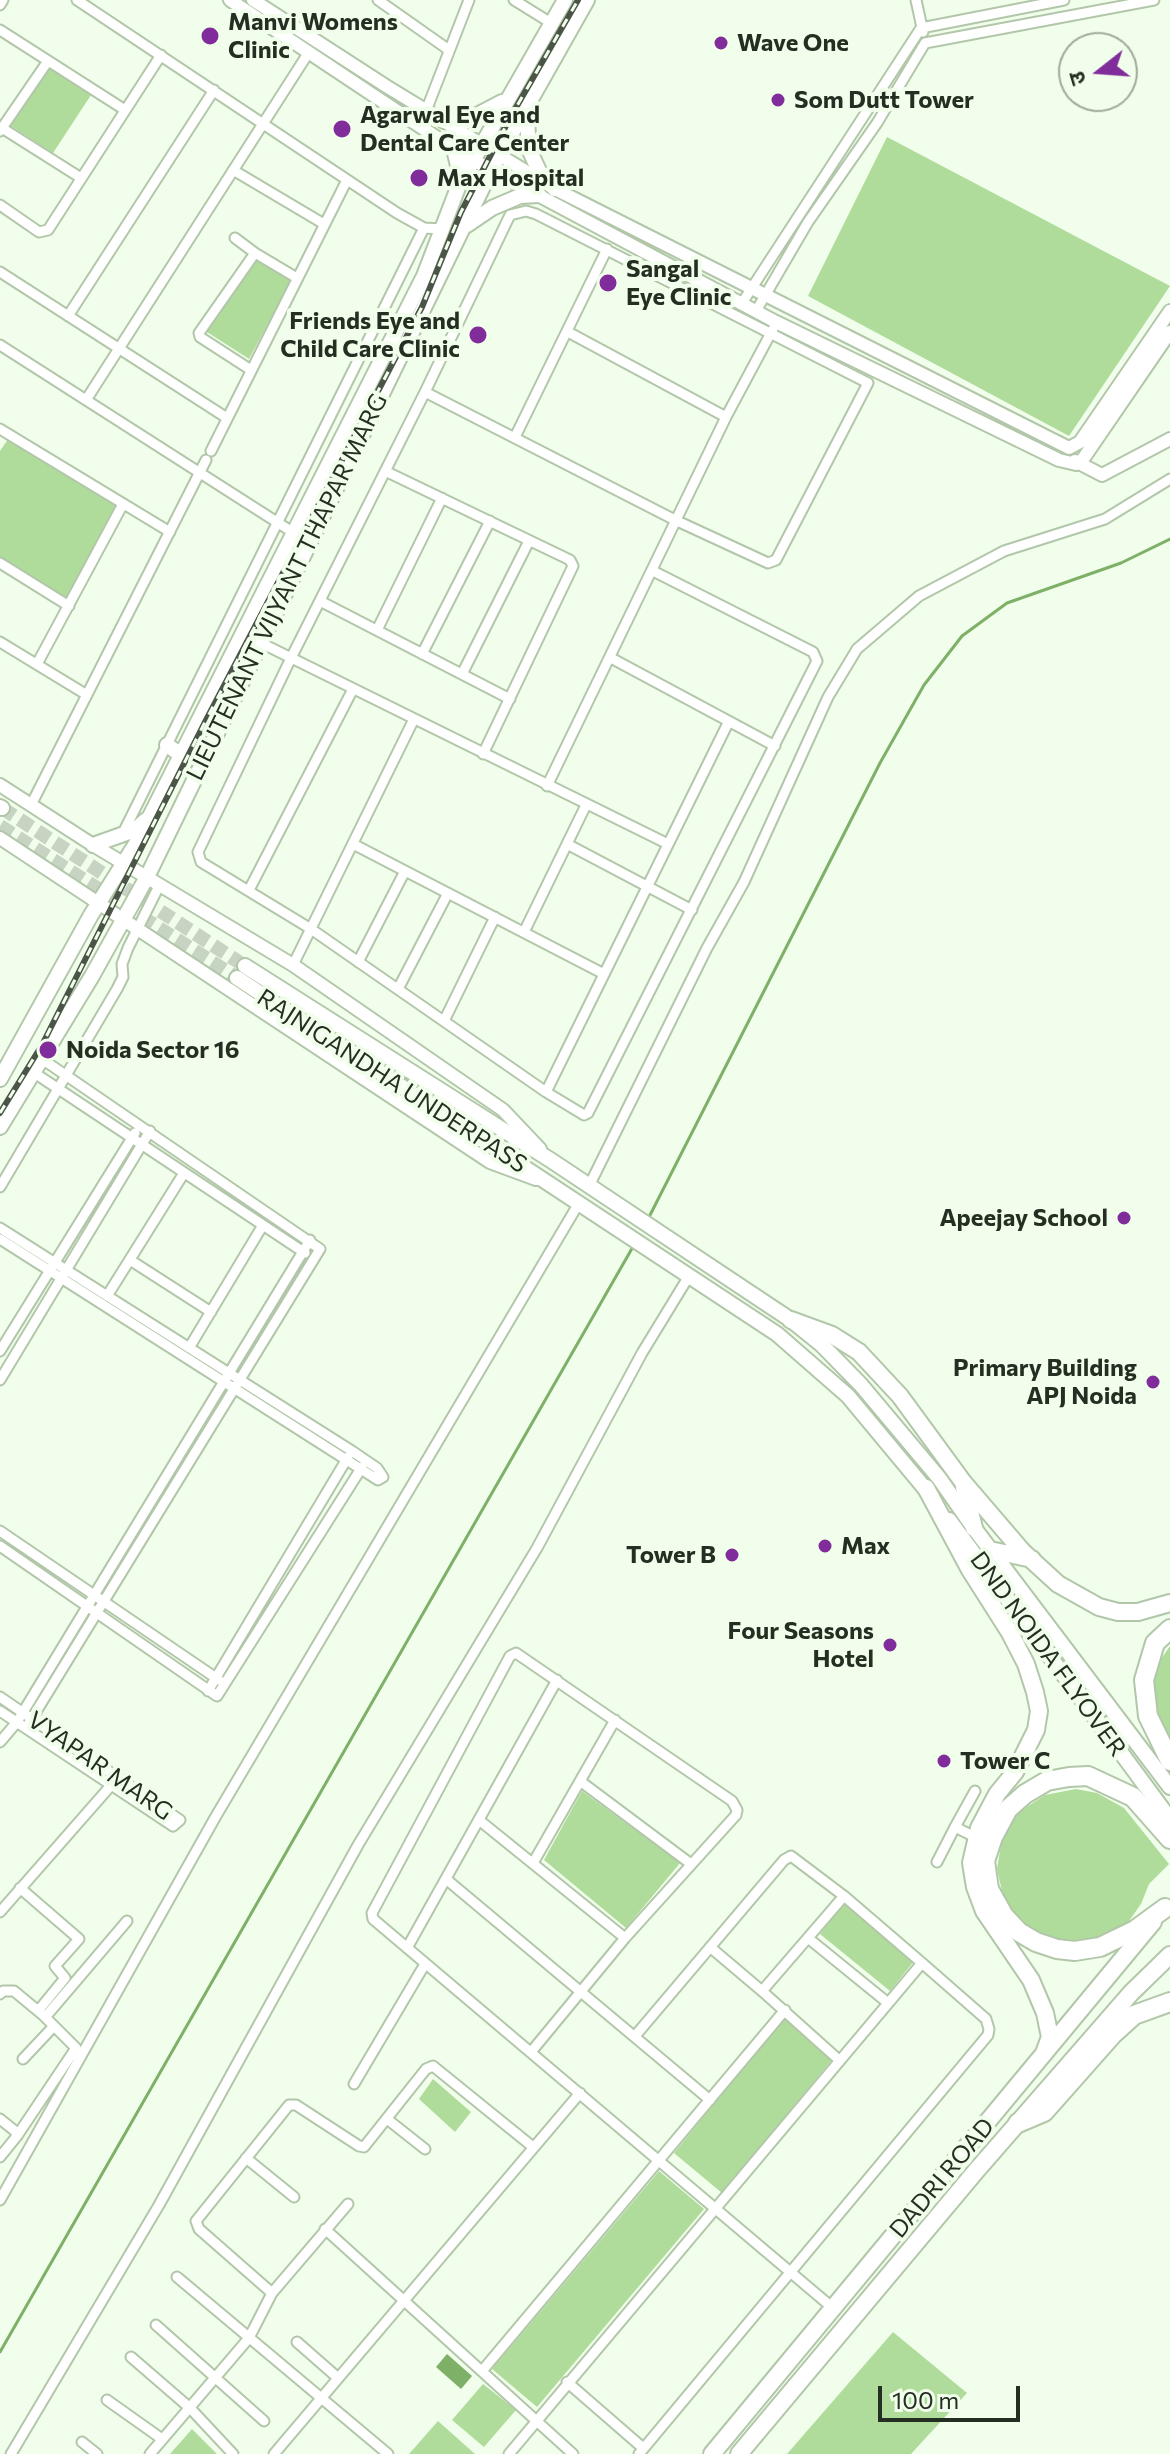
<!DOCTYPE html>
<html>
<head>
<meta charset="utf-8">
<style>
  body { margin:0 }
  #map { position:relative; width:1170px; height:2454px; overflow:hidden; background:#f1feeb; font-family:Commissioner,"Noto Sans Devanagari",sans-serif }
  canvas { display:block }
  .north { position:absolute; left:1058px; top:32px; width:80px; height:80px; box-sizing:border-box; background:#f1feeb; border:2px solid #9fab9b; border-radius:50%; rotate:253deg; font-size:22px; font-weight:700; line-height:32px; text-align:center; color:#252e22 }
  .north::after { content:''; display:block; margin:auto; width:28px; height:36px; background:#802c9b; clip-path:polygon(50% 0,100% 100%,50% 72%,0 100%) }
  .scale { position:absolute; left:878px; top:2386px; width:142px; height:36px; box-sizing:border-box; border:4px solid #252e22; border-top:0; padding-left:10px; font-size:24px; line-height:28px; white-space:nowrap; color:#252e22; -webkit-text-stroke:6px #f1feeb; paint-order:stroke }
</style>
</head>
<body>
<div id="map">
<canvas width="1170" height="2454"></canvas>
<div class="north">उ</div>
<div class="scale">100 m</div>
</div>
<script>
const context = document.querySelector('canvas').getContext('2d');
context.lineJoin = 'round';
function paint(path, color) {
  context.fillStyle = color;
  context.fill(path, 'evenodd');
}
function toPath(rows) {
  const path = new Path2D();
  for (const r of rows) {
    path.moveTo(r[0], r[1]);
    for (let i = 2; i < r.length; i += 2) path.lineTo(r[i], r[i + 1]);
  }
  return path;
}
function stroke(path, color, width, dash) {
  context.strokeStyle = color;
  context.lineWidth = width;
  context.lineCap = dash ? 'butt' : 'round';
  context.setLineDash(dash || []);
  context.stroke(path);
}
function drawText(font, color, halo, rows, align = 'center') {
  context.font = font + ' Commissioner,sans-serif';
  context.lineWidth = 8;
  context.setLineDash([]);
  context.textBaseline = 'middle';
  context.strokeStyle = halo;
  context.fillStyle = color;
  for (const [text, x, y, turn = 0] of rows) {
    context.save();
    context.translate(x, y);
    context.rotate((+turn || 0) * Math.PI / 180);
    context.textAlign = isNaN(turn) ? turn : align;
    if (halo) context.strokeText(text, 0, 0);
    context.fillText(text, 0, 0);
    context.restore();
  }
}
const green = toPath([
  [48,67,91,95,53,153,11,126],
  [887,137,1170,286,1069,436,808,296],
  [258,254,293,277,249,359,207,332],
  [8,439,117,507,67,600,0,558,0,451],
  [1170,1646,1170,1742,1155,1713,1153,1682,1159,1662],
  [1076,1789,1097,1793,1124,1808,1169,1864,1149,1884,1141,1904,1129,1921,1112,1934,1082,1943,1051,1940,1023,1925,1004,1900,997,1869,1002,1838,1019,1812,1045,1795],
  [582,1791,680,1863,626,1928,544,1860],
  [844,1904,914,1961,890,1991,820,1934],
  [786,2016,835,2056,722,2193,674,2153],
  [433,2079,471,2112,455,2132,419,2099],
  [659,2171,704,2209,537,2407,492,2369],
  [893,2332,967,2393,911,2454,787,2454],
  [483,2384,516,2410,484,2447,452,2420],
  [438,2421,475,2454,409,2454],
  [192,2429,217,2454,170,2454]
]);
const water = toPath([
  [447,2354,472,2376,461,2389,436,2367]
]);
const stream = toPath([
  [647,1221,880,763,924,685,962,636,1007,603,1121,563,1170,539],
  [0,2352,634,1245]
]);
const secondaryTunnel = toPath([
  [2,808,245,966],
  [0,826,237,978]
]);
const minor = toPath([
  [77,0,397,213,424,228],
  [378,0,449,50],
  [514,0,551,23],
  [916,0,923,32],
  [0,5,3,0],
  [0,30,125,110],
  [426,111,469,0],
  [2,128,81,178],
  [0,131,48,61],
  [233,170,324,224],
  [0,205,39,232,48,230,161,55],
  [235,238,255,253],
  [0,272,227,418],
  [742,303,921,28,1064,0],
  [756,311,808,222,877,123,925,43,1154,0],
  [68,316,214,90],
  [568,332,726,417],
  [0,345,294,533],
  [251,370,200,337,199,333,255,253,297,278],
  [425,392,675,520,768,563,776,560,868,383,536,214,526,211,510,215,425,392,291,658,198,852,201,862,311,929,546,1092,584,1115,588,1113,817,661,813,652,653,571],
  [86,400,309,52],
  [0,429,170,532],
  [515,437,607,249],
  [211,451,347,180],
  [385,471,570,560,573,566,483,754],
  [0,563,69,606],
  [320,601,510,699],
  [377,630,442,498],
  [0,642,87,695],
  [259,642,668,844],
  [422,654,490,521],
  [611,658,775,746],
  [37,664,123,504],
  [462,674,529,541],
  [547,786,726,417,773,329],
  [31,805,206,460],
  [122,835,424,228,442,229],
  [353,844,604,974],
  [567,844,692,910],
  [249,890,353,689],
  [524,932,586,805],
  [358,962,405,871],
  [293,965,414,719],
  [398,989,448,893],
  [444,1021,495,917],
  [33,1072,305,1253],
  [546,1092,729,721],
  [589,1186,707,948,744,882,828,697,857,649,919,596,1004,551,1105,519,1170,479],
  [0,1187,117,989,123,977,122,964,128,948,160,884],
  [0,1228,352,1451,377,1468,383,1477,378,1480,0,1239],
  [130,1260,211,1312],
  [107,1296,184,1173],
  [189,1348,263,1225],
  [0,1351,135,1133],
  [0,1380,150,1131],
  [0,1531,219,1680],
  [0,1546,217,1696,362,1467],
  [208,1691,348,1457],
  [0,1697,180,1820,173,1826,0,1711],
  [26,1728,320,1249,42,1059],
  [0,1742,17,1722,310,1240],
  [580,1781,691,1864],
  [975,1791,955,1827,977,1838],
  [479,1820,625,1938],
  [937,1862,955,1827],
  [533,1863,615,1720],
  [446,1879,710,2100],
  [20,1888,79,1939,55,1966,65,1978,38,2011],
  [0,1912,114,1782],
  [808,1938,888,2003],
  [710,1947,762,1991],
  [407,1948,557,1680],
  [0,1994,3,1991,14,1991,43,2015,47,2015,127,1921],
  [635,2036,784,1860,791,1856,844,1896,922,1963,986,2019,989,2029,988,2035,639,2454],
  [531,2052,625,1938,736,1815,737,1810,732,1801,516,1653,510,1656,372,1913,373,1919,834,2309],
  [23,2059,54,2026],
  [839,2060,762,1991,844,1896],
  [354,2084,425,1964],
  [0,2119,15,2131,17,2136,0,2157],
  [387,2119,425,2149],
  [17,2136,76,2048,43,2015],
  [246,2158,294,2197],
  [0,2200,216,1816,579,1203],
  [325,2229,573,2454],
  [177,2277,388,2454],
  [272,2293,348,2204],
  [156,2325,264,2421],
  [297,2342,338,2378],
  [131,2357,190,2408,233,2454],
  [482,2371,785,2010],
  [567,2382,643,2448],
  [107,2400,162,2439],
  [82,2442,97,2454],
  [11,2454,159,2205,358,1845,537,1548,642,1353,689,1276],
  [150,2454,249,2338,272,2293,199,2229,196,2221,289,2105,296,2105,359,2146,364,2147,426,2069,433,2066,533,2147],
  [274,2454,580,2093],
  [509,2454,922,1963]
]);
const tertiary = toPath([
  [230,0,454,149,491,170,776,322,1059,460,1076,464,1083,459,1170,332],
  [253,0,386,86,555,189,1069,448,1080,442,1170,311],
  [1075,461,1102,475,1170,439],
  [0,785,93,845,293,965,503,1110,540,1149],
  [0,838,490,1162,536,1179]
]);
const secondary = toPath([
  [526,105,529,149,539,171,555,189],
  [444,121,464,122,502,102],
  [454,149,459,170,459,185],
  [467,225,492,208,520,196,539,195],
  [167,745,181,755],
  [0,807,2,808],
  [93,845,135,830,146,820],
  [245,966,552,1161,791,1320,822,1345,861,1385,939,1478,974,1528,1170,1787],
  [237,978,777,1334,848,1396,932,1497],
  [0,1079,91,915,137,842,424,276,459,185,565,0],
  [0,1127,92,976,147,877,491,170,587,0],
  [949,1520,1170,1819]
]);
const trunk = toPath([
  [791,1320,832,1335,859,1352,900,1396,963,1482,1023,1552,1058,1584,1099,1607,1118,1612,1138,1612,1170,1603],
  [964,1487,974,1528],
  [926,1488,970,1570,1010,1633,1026,1664,1035,1692,1039,1711,1036,1730,1015,1772,997,1794,979,1828,971,1863,975,1887,984,1911,1031,1980,1045,2013,1050,2037,1044,2053],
  [990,1550,1032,1559],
  [712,2454,1153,1922],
  [739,2454,976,2171,1131,1993,1170,1955]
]);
const motorway = toPath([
  [1170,1629,1155,1643,1144,1680,1148,1716,1170,1761],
  [1165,1908,1135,1930,1100,1947,1075,1951,1057,1949,1036,1942,1019,1932,1004,1916,989,1889,985,1861,993,1837,1008,1809,1025,1794,1047,1781,1069,1777,1088,1776,1133,1797,1170,1839],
  [1018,2123,1044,2112,1113,2034,1134,2015,1170,2002]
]);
const rail = toPath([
  [0,1113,42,1045,206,720,422,307,461,212,510,118,578,0]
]);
const markers = [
  [210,36,10,"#802c9b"],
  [721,43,8,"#802c9b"],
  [778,100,8,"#802c9b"],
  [342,129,10,"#802c9b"],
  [419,178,10,"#802c9b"],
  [608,283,10,"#802c9b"],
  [478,335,10,"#802c9b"],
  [48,1050,10,"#802c9b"],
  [1124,1218,8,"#802c9b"],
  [1153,1382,8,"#802c9b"],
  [825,1546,8,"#802c9b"],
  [732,1555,8,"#802c9b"],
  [890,1645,8,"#802c9b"],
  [944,1761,8,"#802c9b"]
];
const poiNames = [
  ["Manvi Womens",228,22],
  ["Clinic",228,50],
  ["Wave One",737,43],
  ["Som Dutt Tower",794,100],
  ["Agarwal Eye and",360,115],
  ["Dental Care Center",360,143],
  ["Max Hospital",437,178],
  ["Sangal",626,269],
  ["Eye Clinic",626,297],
  ["Friends Eye and",460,321,"right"],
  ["Child Care Clinic",460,349,"right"],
  ["Noida Sector 16",66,1050],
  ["Apeejay School",1108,1218,"right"],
  ["Primary Building",1137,1368,"right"],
  ["APJ Noida",1137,1396,"right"],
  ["Max",841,1546],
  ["Tower B",716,1555,"right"],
  ["Four Seasons",874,1631,"right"],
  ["Hotel",874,1659,"right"],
  ["Tower C",960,1761]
];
const streetNames = [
  ["LIEUTENANT VIJYANT THAPAR MARG",287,587,-64],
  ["RAJNIGANDHA UNDERPASS",392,1081,33],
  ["DND NOIDA FLYOVER",1048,1654,54],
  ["VYAPAR MARG",100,1766,35],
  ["DADRI ROAD",942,2178,-50]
];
paint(green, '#afdc9b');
paint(water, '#7eb067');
stroke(stream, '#7eb067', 3);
stroke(secondaryTunnel, '#c8d4c3', 14, [14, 7]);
stroke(minor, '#b2c7a9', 13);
stroke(tertiary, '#b2c7a9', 16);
stroke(secondary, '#b2c7a9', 18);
stroke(trunk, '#b2c7a9', 20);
stroke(motorway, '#b2c7a9', 22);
stroke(minor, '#fff', 9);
stroke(tertiary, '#fff', 12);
stroke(secondary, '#fff', 14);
stroke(trunk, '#fff', 16);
stroke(motorway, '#fff', 18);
stroke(rail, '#4a5447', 6);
stroke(rail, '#f1feeb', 3, [9]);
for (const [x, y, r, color] of markers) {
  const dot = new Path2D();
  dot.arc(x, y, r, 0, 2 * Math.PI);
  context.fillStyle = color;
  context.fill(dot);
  stroke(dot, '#f1feeb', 3);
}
drawText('bold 24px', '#252e22', '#f1feeb', poiNames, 'left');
drawText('24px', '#252e22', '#f1feeb', streetNames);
</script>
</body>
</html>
